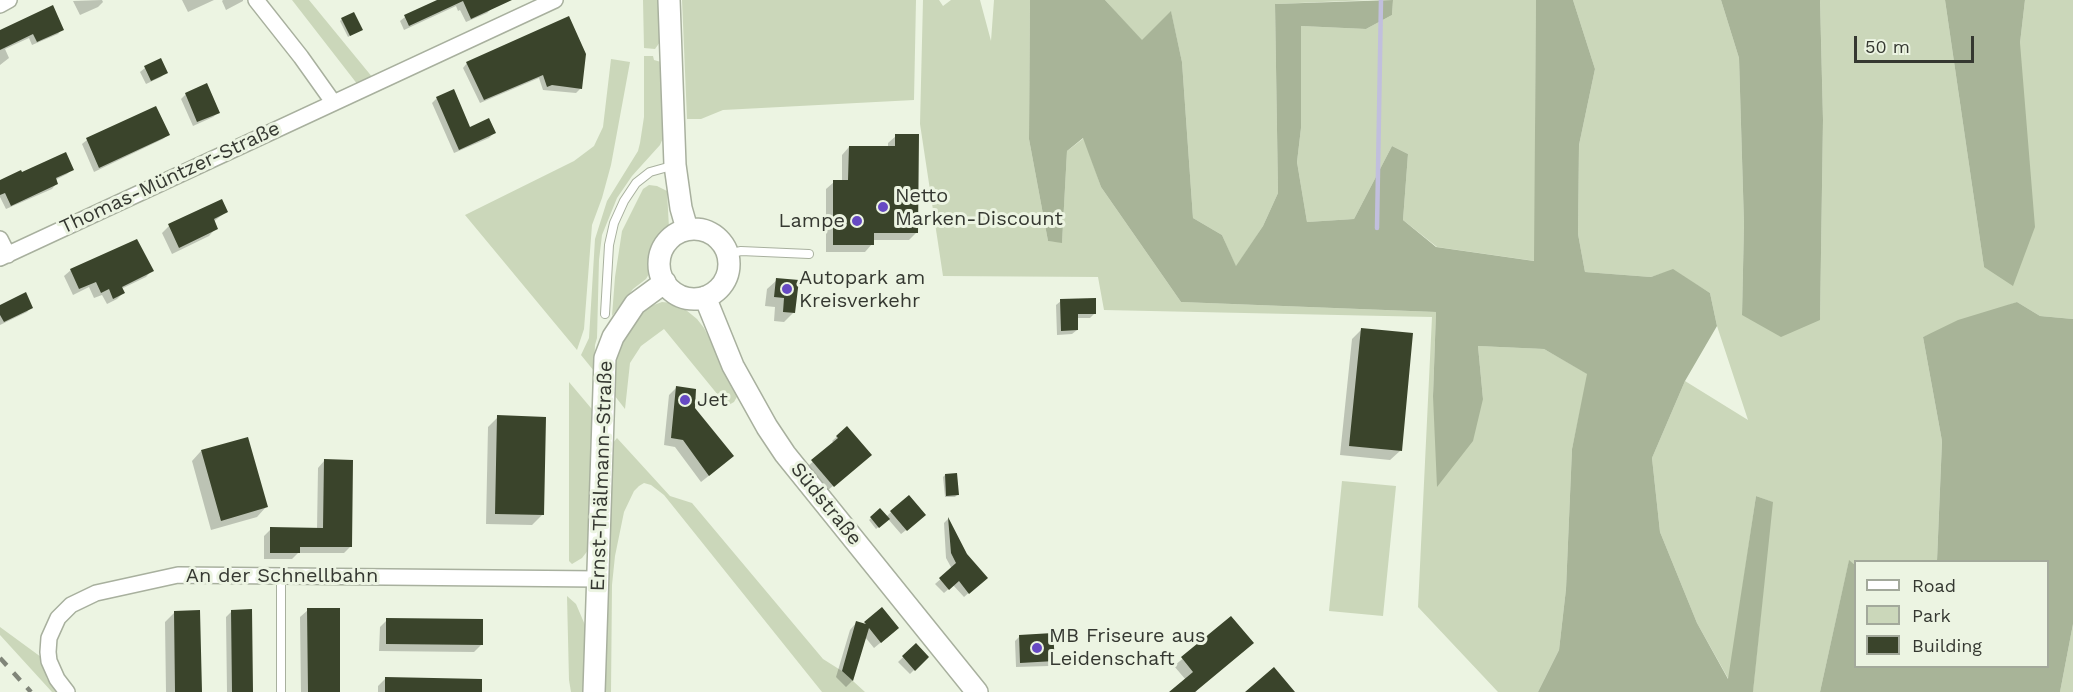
<!DOCTYPE html>
<html>
<head>
<meta charset="utf-8">
<style>
  body { margin:0 }
  #map { position:relative; width:2073px; height:692px; overflow:hidden; background:#ecf4e2; font-family:"Work Sans",sans-serif }
  canvas { display:block }
  .legend { position:absolute; left:1854px; top:560px; width:195px; height:108px; box-sizing:border-box; background:#ecf4e2; border:2px solid #a3a99b; margin:0; padding:8px 10px; list-style:none; font-size:18px; color:#353831 }
  .legend li { display:flex; align-items:center; gap:12px; height:30px }
  .legend b { width:30px; border:2px solid #a3a99b }
  .scale { position:absolute; left:1854px; top:36px; width:120px; height:27px; box-sizing:border-box; border:3px solid #353831; border-top:0; padding-left:8px; font-size:18px; line-height:21px; white-space:nowrap; color:#353831; -webkit-text-stroke:4px #ecf4e2; paint-order:stroke }
</style>
</head>
<body>
<div id="map">
<canvas width="2073" height="692"></canvas>
<ul class="legend">
<li><b style="height:8px;background:#fff"></b>Road</li>
<li><b style="height:16px;background:#cbd7ba"></b>Park</li>
<li><b style="height:16px;background:#3a442b"></b>Building</li>
</ul>
<div class="scale">50 m</div>
</div>
<script>
const context = document.querySelector('canvas').getContext('2d');
context.lineJoin = 'round';
function paint(path, color) {
  context.fillStyle = color;
  context.fill(path, 'evenodd');
}
function toPath(rows) {
  const path = new Path2D();
  for (const r of rows) {
    if (r.length === 3) {
      path.moveTo(r[0] + r[2], r[1]);
      path.arc(r[0], r[1], r[2], 0, 2 * Math.PI);
      continue;
    }
    path.moveTo(r[0], r[1]);
    for (let i = 2; i < r.length; i += 2) path.lineTo(r[i], r[i + 1]);
  }
  return path;
}
function stroke(path, color, width, dash) {
  context.strokeStyle = color;
  context.lineWidth = width;
  context.lineCap = dash ? 'butt' : 'round';
  context.setLineDash(dash || []);
  context.stroke(path);
}
function drawText(font, color, halo, rows, align = 'center') {
  context.font = font + ' "Work Sans",sans-serif';
  context.lineWidth = 6;
  context.setLineDash([]);
  context.textBaseline = 'middle';
  context.strokeStyle = halo;
  context.fillStyle = color;
  for (const [text, x, y, turn = 0] of rows) {
    context.save();
    context.translate(x, y);
    context.rotate((+turn || 0) * Math.PI / 180);
    context.textAlign = isNaN(turn) ? turn : align;
    if (halo) context.strokeText(text, 0, 0);
    context.fillText(text, 0, 0);
    context.restore();
  }
}
const green = toPath([
  [292,0,309,0,373,78,358,85],
  [643,0,659,0,660,42,655,49,644,48],
  [682,0,916,0,914,100,723,110,701,119,687,119],
  [923,0,939,0,943,6,951,0,980,0,991,41,994,0,1030,0,1029,139,1048,241,1062,242,1067,151,1084,138,1101,187,1181,302,1436,312,1433,396,1483,399,1478,346,1544,349,1588,374,1572,449,1566,589,1559,650,1538,692,1498,692,1418,607,1432,317,1104,310,1098,277,943,276,920,124],
  [1105,0,1369,0,1275,4,1278,193,1263,226,1236,267,1222,235,1193,218,1182,62,1171,12,1142,41],
  [1393,0,1536,0,1535,261,1437,247,1403,220,1408,154,1392,146,1354,219,1307,222,1297,162,1301,128,1301,26,1366,29,1392,15],
  [1573,0,1721,0,1739,58,1744,224,1742,315,1820,319,1823,120,1820,0,1945,0,1984,267,2020,43,2025,0,2073,0,2073,319,2040,316,2017,302,1923,337,1942,441,1937,561,1856,562,1855,565,1849,561,1820,692,1753,692,1753,690,1772,502,1756,496,1729,680,1697,623,1660,532,1652,458,1685,381,1748,420,1717,326,1710,293,1673,270,1651,277,1585,272,1578,234,1579,145,1595,69],
  [644,56,653,56,654,60,661,62,663,138,660,145,632,176,617,198,602,235,599,260,597,338,595,345,594,371,581,355,589,338,595,239,607,201,638,151,640,143,644,117],
  [611,59,630,62,611,165,602,198,592,225,584,329,577,350,465,215,574,161,594,146,603,127],
  [649,185,657,186,667,191,669,228,654,253,650,272,646,279,633,289,612,316,615,277,622,231,643,189],
  [662,302,673,303,681,306,697,319,704,328,738,395,734,402,727,406,664,329,641,346,630,363,625,409,611,391,615,357,621,343,641,314,651,306],
  [569,382,596,414,589,549,582,558,572,564,569,561],
  [617,438,670,496,692,503,823,659,842,671,865,692,822,692,664,495,651,485,644,483,639,486,634,491,624,512,615,556,612,585,611,692,603,692,612,444],
  [1342,481,1396,486,1383,616,1329,611],
  [567,596,576,604,585,625,588,643,586,692,571,692,569,680],
  [2073,624,2073,692,2060,692],
  [0,627,41,657,47,679,59,692,52,692,0,635]
]);
const forest = toPath([
  [1030,0,1105,0,1142,40,1171,11,1182,62,1193,218,1222,235,1236,266,1263,226,1278,193,1275,4,1393,0,1392,15,1366,29,1301,26,1301,128,1297,162,1307,222,1354,219,1392,146,1408,154,1403,220,1436,247,1534,261,1536,0,1573,0,1595,69,1579,145,1578,234,1585,272,1651,277,1673,269,1710,293,1717,326,1685,381,1652,458,1660,532,1697,623,1728,679,1756,496,1773,502,1753,692,1538,692,1559,650,1566,589,1572,449,1587,374,1544,349,1478,346,1483,399,1473,441,1437,487,1433,396,1436,312,1181,302,1101,187,1083,138,1067,151,1062,243,1048,241,1029,139],
  [1721,0,1820,0,1823,120,1820,320,1781,337,1742,315,1744,224,1739,58],
  [1945,0,2025,0,2020,43,2035,227,2013,286,1984,267],
  [2017,302,2040,316,2073,319,2073,624,2060,692,1820,692,1849,560,1855,565,1856,666,2048,666,2048,562,1937,561,1942,441,1923,337,1958,320]
]);
const shadow = toPath([
  [102,0,103,2,98,7,80,15,73,1],
  [182,0,214,0,188,12],
  [223,0,243,0,243,1,226,10,222,1],
  [440,0,488,0,492,8,487,13,466,22,460,10,458,11,456,6,404,30,400,21,405,17],
  [568,18,581,88,576,93,543,90,539,78,480,103,463,68,467,63],
  [342,19,359,31,348,37,340,21],
  [62,29,58,34,32,45,29,38,5,49,9,58,0,65,0,32],
  [160,60,166,72,161,77,146,84,140,72,145,68],
  [186,94,218,113,213,117,193,126,181,99],
  [437,98,470,129,494,133,489,138,454,153,432,103],
  [168,135,163,139,94,172,82,144,87,140],
  [896,136,917,232,909,240,872,240,872,244,865,252,826,252,826,189,834,182,842,182,842,155,849,147,888,147,888,143],
  [72,169,67,174,55,180,56,184,52,189,6,209,0,197,0,181,22,174],
  [226,212,213,222,216,228,209,236,172,254,162,233,169,226],
  [71,270,152,270,146,277,121,289,123,293,117,299,107,304,102,295,94,298,89,287,73,295,64,276],
  [777,280,794,312,784,322,774,321,775,307,765,306,767,289],
  [1061,301,1095,313,1090,318,1077,318,1077,330,1072,334,1057,335,1056,305],
  [0,307,31,307,27,312,0,325],
  [1362,329,1400,451,1390,460,1340,455,1352,339],
  [676,388,693,409,725,463,701,482,675,447,664,445,669,395],
  [498,417,542,515,532,525,486,524,488,427],
  [847,428,865,460,828,490,808,466,834,443,832,441],
  [201,451,266,507,257,517,211,530,192,461],
  [324,461,351,546,344,553,298,553,292,559,264,559,264,536,271,529,317,529,318,468],
  [945,475,957,495,955,497,945,497,943,477],
  [880,510,886,517,891,512,919,520,901,534,888,519,876,529,869,520],
  [948,519,981,582,964,597,953,585,944,593,935,584,952,569,946,558,944,523],
  [882,609,891,634,874,648,865,637,852,681,846,687,836,677,850,630,856,623,864,625],
  [308,610,338,692,301,692,300,617],
  [232,611,252,692,227,692,226,617],
  [175,612,200,692,166,692,165,622],
  [1231,618,1196,692,1172,692,1186,680,1174,666],
  [387,620,481,645,474,652,379,651,380,627],
  [1020,636,1053,661,1049,666,1016,667,1015,641],
  [916,645,927,657,910,674,898,662],
  [385,679,480,692,378,692,378,686]
]);
const stream = toPath([
  [1377,228,1381,0]
]);
const building = toPath([
  [437,0,512,0,471,19,463,1,409,26,404,15],
  [53,5,64,30,37,42,33,34,0,50,0,30],
  [354,12,363,30,350,36,341,18],
  [569,16,586,54,582,89,552,85,547,87,543,75,484,100,466,62],
  [161,58,168,73,151,81,144,66],
  [207,83,220,113,197,122,185,93],
  [454,89,470,127,489,118,496,133,459,150,436,97],
  [156,106,170,135,99,168,86,138],
  [895,134,919,134,918,233,874,233,874,245,833,245,833,180,848,180,849,146,895,146],
  [66,152,74,170,56,178,58,184,11,206,5,193,0,195,0,180,21,170,22,172],
  [222,199,228,212,214,219,218,229,179,248,168,224],
  [137,239,154,271,122,287,125,293,113,299,109,289,101,293,96,282,79,289,70,269],
  [776,278,799,280,795,313,783,312,784,298,774,297],
  [26,292,33,308,4,322,0,315,0,305],
  [1096,298,1096,314,1078,314,1078,330,1061,331,1060,299],
  [1361,328,1413,333,1402,451,1349,446],
  [676,386,696,389,695,408,734,456,709,476,683,440,671,438],
  [497,415,546,417,544,515,495,514],
  [847,426,872,455,834,487,811,460,838,438,836,436],
  [248,437,268,507,221,521,201,450],
  [324,459,353,460,352,547,300,547,300,553,270,553,270,527,323,528],
  [957,473,959,495,946,496,945,474],
  [909,495,926,515,907,531,890,511],
  [880,508,890,519,879,528,870,517],
  [948,517,967,554,988,578,969,594,959,581,949,590,939,578,956,563,951,553],
  [882,607,899,628,881,643,869,628,853,681,842,671,856,621,866,624,864,622],
  [307,608,340,608,340,692,308,692],
  [252,609,253,692,232,692,231,610],
  [200,610,202,692,175,692,174,611],
  [1231,616,1254,643,1195,692,1169,692,1193,672,1181,657],
  [386,618,483,619,483,645,386,644],
  [1053,633,1055,661,1020,663,1019,635],
  [916,643,929,657,915,671,902,656],
  [1274,667,1295,692,1245,692],
  [385,677,482,679,482,692,385,692]
]);
const lane = toPath([
  [727,254,741,251,809,254],
  [605,314,609,245,614,223,624,201,636,183,650,172,675,165],
  [281,576,281,692]
]);
const street = toPath([
  [256,0,301,57,333,102],
  [0,5,9,0],
  [0,239,8,255],
  [0,258,555,0],
  [67,692,57,679,49,661,48,652,49,638,58,618,71,605,96,593,178,575,598,579]
]);
const secondary = toPath([
  [669,0,675,165,681,208,687,229],
  [694,264,35],
  [705,297,733,366,767,427,785,454,977,692],
  [594,692,605,358,613,337,635,304,665,282]
]);
const rail = toPath([
  [0,658,31,692]
]);
const markers = [
  [883,207,6,"#674ac3"],
  [857,221,6,"#674ac3"],
  [787,289,6,"#674ac3"],
  [685,400,6,"#674ac3"],
  [1037,648,6,"#674ac3"]
];
const streetNames = [
  ["Thomas-Müntzer-Straße",170,178,-25],
  ["Ernst-Thälmann-Straße",602,476,-88],
  ["Südstraße",826,504,51],
  ["An der Schnellbahn",282,576]
];
const poiNames = [
  ["Netto",895,196],
  ["Marken-Discount",895,219],
  ["Lampe",845,221,"right"],
  ["Autopark am",799,278],
  ["Kreisverkehr",799,301],
  ["Jet",697,400],
  ["MB Friseure aus",1049,636],
  ["Leidenschaft",1049,659]
];
paint(green, '#cbd7ba');
paint(forest, '#a8b498');
paint(shadow, '#0003');
stroke(stream, '#c1bfdd', 4.5);
paint(building, '#3a442b');
stroke(lane, '#a8b09e', 10);
stroke(street, '#a8b09e', 18);
stroke(secondary, '#a8b09e', 24);
stroke(lane, '#fff', 8);
stroke(street, '#fff', 15);
stroke(secondary, '#fff', 21);
stroke(rail, '#808579', 4.5, [10, 10]);
for (const [x, y, r, color] of markers) {
  const dot = new Path2D();
  dot.arc(x, y, r, 0, 2 * Math.PI);
  context.fillStyle = color;
  context.fill(dot);
  stroke(dot, '#ecf4e2', 2);
}
drawText('20px', '#353831', '#ecf4e2', streetNames);
drawText('20px', '#353831', '#ecf4e2', poiNames, 'left');
</script>
</body>
</html>
